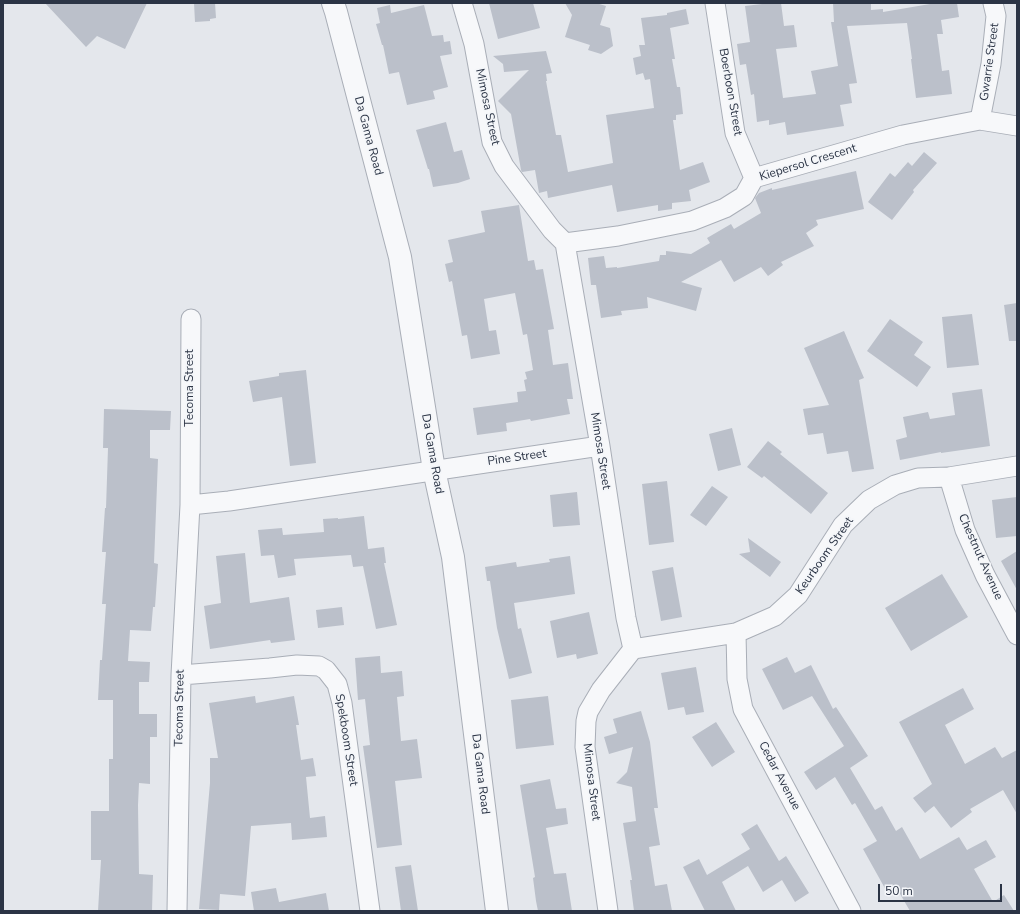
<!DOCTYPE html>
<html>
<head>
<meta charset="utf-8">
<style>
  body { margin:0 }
  #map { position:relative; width:1020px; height:914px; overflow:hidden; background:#e4e7ec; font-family:"Nunito Sans",sans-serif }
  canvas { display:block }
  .frame { position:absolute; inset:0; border:4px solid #2b3445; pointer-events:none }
  .scale { position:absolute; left:878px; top:884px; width:124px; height:18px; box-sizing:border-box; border:2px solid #2b3445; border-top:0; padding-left:5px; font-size:12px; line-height:14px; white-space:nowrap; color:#2b3445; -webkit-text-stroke:3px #f4f6f9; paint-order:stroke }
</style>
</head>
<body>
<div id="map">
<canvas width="1020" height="914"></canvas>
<div class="frame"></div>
<div class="scale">50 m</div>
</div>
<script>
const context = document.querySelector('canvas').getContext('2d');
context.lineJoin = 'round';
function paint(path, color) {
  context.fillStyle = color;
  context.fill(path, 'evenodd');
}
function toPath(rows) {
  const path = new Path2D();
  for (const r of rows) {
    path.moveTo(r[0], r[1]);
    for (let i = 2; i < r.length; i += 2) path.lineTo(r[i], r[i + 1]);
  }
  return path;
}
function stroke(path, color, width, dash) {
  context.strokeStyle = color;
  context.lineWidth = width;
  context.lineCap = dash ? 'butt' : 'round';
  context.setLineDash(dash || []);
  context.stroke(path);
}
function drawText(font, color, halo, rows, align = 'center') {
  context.font = font + ' "Nunito Sans",sans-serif';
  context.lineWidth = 3.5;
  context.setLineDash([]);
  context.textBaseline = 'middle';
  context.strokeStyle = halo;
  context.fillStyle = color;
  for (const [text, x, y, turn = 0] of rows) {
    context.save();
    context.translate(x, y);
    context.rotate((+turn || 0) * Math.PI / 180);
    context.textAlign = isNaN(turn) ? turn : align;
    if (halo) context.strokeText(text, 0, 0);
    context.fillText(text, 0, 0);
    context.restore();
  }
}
const building = toPath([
  [45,3,147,3,125,49,97,36,86,47],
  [194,3,215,3,216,18,210,19,210,21,195,22],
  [489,3,533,3,540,28,498,39],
  [565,3,596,3,606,6,600,25,610,28,613,46,601,54,588,50,590,45,565,37,572,15],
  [762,3,781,3,784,26,794,25,797,47,776,49,783,98,816,94,811,71,838,66,831,22,834,22,833,3,871,3,871,10,883,9,883,12,930,4,930,3,957,3,959,17,941,20,943,34,937,34,942,71,949,70,952,94,916,98,911,59,912,59,907,23,847,26,857,83,849,84,852,103,840,105,844,126,787,135,785,122,769,125,769,120,757,122,754,94,751,95,746,64,740,65,737,44,750,42,745,6,762,4],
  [390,5,391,13,424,5,432,36,443,35,444,42,450,41,452,54,440,56,448,87,433,91,435,99,407,105,399,72,389,74,383,45,382,45,376,24,380,23,377,8],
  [686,9,689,24,670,28,675,59,672,59,677,87,680,87,683,114,676,115,676,120,673,120,680,170,703,162,710,182,689,190,691,201,672,203,672,209,658,211,658,205,617,212,612,185,548,198,547,191,539,193,535,170,522,172,521,170,511,114,498,101,529,70,504,72,503,64,493,56,546,51,552,73,546,74,547,81,546,81,556,135,561,135,568,172,613,163,606,115,654,108,650,79,645,80,643,73,636,75,633,58,641,56,639,45,645,45,641,18,667,15,667,13],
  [446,122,454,152,462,150,470,179,458,183,433,187,429,169,428,169,416,130],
  [924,152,937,163,913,190,914,192,892,220,868,202,890,173,895,177,908,162,912,166],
  [856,171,864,209,816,220,818,225,806,233,814,246,781,262,783,265,768,276,761,267,734,282,721,260,681,282,702,288,696,311,647,297,648,308,621,311,622,315,601,318,596,285,591,285,588,258,604,256,606,268,617,267,617,268,659,261,660,255,666,255,666,251,691,254,710,243,707,238,731,224,734,229,761,213,755,198,759,193,772,188,772,190],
  [519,205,528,261,534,260,536,270,543,269,554,329,548,330,553,365,568,363,573,399,567,399,570,414,531,421,530,419,506,423,507,431,477,435,473,408,518,402,517,392,526,391,524,380,527,379,525,372,533,370,527,334,523,335,515,293,484,299,489,331,496,330,500,354,471,359,467,335,462,336,452,281,449,282,445,264,453,262,448,240,485,232,481,211],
  [1017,303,1017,341,1009,341,1004,305],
  [972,314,979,365,947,368,942,317],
  [890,319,923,342,914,355,931,367,917,387,867,351],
  [844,331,864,378,859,380,874,469,852,472,848,451,827,454,823,433,808,435,803,409,829,405,804,348],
  [306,370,316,463,290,466,282,397,253,402,249,381,279,376,279,373],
  [982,389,990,446,941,453,941,452,900,460,896,440,907,437,903,417,928,412,930,419,955,415,952,393],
  [104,409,171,411,170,430,150,430,150,458,158,459,154,563,158,564,155,607,153,607,151,631,130,630,128,661,150,662,149,682,139,682,139,714,157,714,157,737,150,737,150,784,139,783,138,805,139,874,153,875,152,911,98,911,101,860,91,860,91,811,109,811,109,759,113,759,113,700,98,700,100,660,102,660,106,604,102,604,106,552,102,552,105,508,106,508,108,448,103,448],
  [732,428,741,465,718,471,709,434],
  [768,441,782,452,780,454,828,493,811,514,764,476,762,478,747,467],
  [667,481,674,542,649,545,642,484],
  [712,486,728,497,706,526,690,515],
  [577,492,580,525,553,527,550,495],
  [1017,497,1017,536,996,538,992,500],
  [364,516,368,549,384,547,386,563,384,563,397,625,376,629,363,566,353,567,351,555,294,559,296,575,278,578,274,555,261,556,258,530,282,528,283,535,324,532,323,519,338,518,338,519],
  [748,538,781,562,770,577,739,554,750,552],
  [1017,551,1017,590,1001,561],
  [245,553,250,603,289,597,295,640,271,643,270,640,210,649,204,606,221,603,216,556],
  [570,556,575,594,514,603,518,629,521,628,532,673,509,679,497,628,490,581,487,581,485,567,516,562,517,567,550,562,549,559],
  [673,567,682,617,661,621,652,571],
  [942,574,968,617,911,651,885,608],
  [342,607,344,625,318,628,316,610],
  [589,612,598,654,577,659,576,654,557,658,550,621],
  [380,656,381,673,402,671,404,696,397,697,401,741,417,739,422,778,395,781,402,845,377,848,363,746,370,745,365,699,358,700,355,658],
  [787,657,795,673,811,665,833,709,836,707,868,756,850,768,875,810,882,806,896,831,902,827,920,859,959,837,967,850,986,840,996,857,974,869,993,902,1004,895,1014,911,910,911,896,887,887,892,863,849,877,841,855,803,852,805,835,777,816,790,804,772,844,746,812,696,783,710,762,669],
  [696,667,704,712,686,715,684,707,668,710,661,673],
  [963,688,974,709,945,725,965,764,995,747,1002,758,1017,750,1017,814,1003,790,970,809,972,812,951,828,934,806,925,813,913,798,932,784,899,722],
  [255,696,256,703,294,696,299,725,296,725,301,760,313,758,316,776,306,777,310,818,325,816,327,837,292,840,291,823,251,826,245,896,220,894,219,910,199,909,210,783,210,758,218,758,209,703],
  [548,696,554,745,516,749,511,700],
  [641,711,650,742,658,808,654,808,660,845,649,847,655,886,667,884,672,911,634,911,630,880,632,880,623,823,636,821,632,787,616,783,627,772,633,747,609,754,604,737,617,733,613,719],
  [716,722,735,752,712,767,692,737],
  [550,779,556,809,566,808,568,824,546,828,554,874,566,873,572,911,538,911,536,901,533,878,535,877,520,785],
  [757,824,779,861,786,856,809,893,795,902,782,880,763,892,748,866,722,882,736,911,705,911,683,867,699,859,707,875,750,849,741,834],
  [411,865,418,911,401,911,395,867],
  [276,888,279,902,326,893,329,911,254,911,251,892]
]);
const minor = toPath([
  [462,3,474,44,492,142,504,166,552,230,565,243,600,446,626,618,633,649],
  [715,3,735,133,754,178],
  [980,120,991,64,996,16,993,3],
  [565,243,618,236,692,221,725,208,744,196,754,178,903,135,980,120,1017,126],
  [949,477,965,530,985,575,1017,635],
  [190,505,229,501,600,446],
  [736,633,737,679,743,709,851,911],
  [633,649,736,633,775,616,798,595,843,525,869,500,895,485,918,478,949,477,1017,466],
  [181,675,270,668,297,665,319,666,326,670,337,684,342,703,370,911],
  [177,911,181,675,190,505,191,319],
  [608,911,585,747,586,721,588,712,601,690,633,649]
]);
const tertiary = toPath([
  [333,3,336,12,400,257,434,470,453,557,497,911]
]);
const streetNames = [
  ["Gwarrie Street",990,62,-82],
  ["Boerboon Street",730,92,80],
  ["Mimosa Street",487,107,78],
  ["Da Gama Road",368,136,75],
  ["Kiepersol Crescent",808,163,-17],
  ["Tecoma Street",190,388,-90],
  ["Mimosa Street",600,451,81],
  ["Da Gama Road",432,454,80],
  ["Pine Street",517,458,-8],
  ["Keurboom Street",825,556,-55],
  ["Chestnut Avenue",980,557,66],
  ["Tecoma Street",180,708,-89],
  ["Spekboom Street",346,740,81],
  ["Da Gama Road",480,774,83],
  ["Cedar Avenue",779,776,62],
  ["Mimosa Street",591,782,83]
];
paint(building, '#bbc0ca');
stroke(minor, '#a9aeb7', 21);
stroke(tertiary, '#a9aeb7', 24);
stroke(minor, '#f7f8fa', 19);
stroke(tertiary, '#f7f8fa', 22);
drawText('12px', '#2b3445', '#f4f6f9', streetNames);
</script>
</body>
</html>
